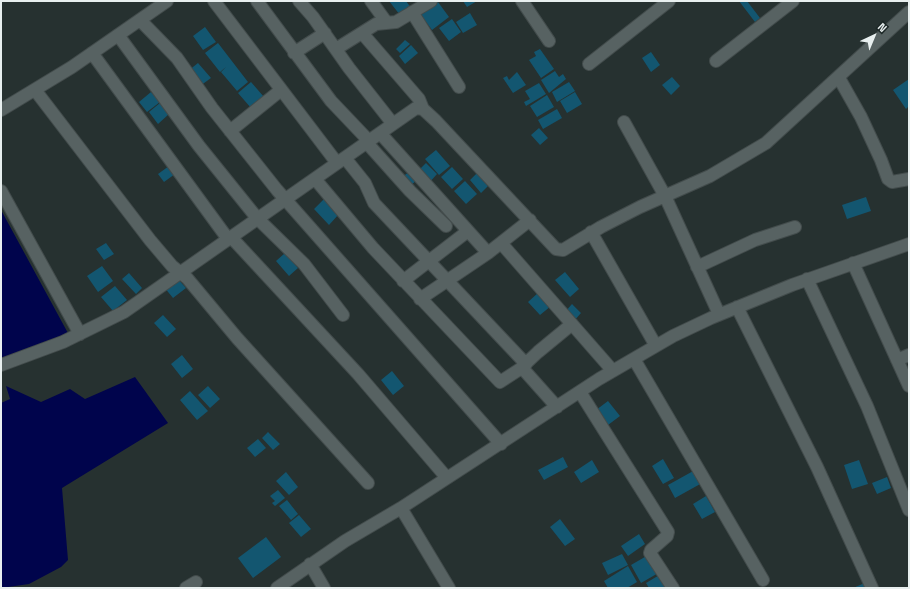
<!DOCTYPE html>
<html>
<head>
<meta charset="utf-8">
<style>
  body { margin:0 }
  #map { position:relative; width:910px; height:589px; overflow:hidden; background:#263130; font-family:"Space Grotesk",sans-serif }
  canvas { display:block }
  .frame { position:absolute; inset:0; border:2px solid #e8efef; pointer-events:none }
  .north { position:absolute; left:854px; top:16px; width:40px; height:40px; -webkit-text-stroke:3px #1c2726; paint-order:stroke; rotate:44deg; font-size:11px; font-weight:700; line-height:16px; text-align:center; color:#e8efef }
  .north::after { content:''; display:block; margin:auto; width:14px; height:18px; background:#e8efef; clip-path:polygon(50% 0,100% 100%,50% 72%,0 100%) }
</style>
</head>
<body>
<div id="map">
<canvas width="910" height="589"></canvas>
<div class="frame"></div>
<div class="north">N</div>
</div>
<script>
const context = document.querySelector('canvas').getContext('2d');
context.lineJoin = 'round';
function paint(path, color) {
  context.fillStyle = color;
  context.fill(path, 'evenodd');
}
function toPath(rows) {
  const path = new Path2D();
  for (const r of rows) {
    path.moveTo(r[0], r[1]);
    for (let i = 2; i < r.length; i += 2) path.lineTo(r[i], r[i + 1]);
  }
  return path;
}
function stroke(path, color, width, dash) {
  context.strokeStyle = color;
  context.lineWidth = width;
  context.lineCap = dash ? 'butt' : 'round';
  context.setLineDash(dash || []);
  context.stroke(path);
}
const water = toPath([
  [1,210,69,335,1,363],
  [135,377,168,423,62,488,68,560,61,567,29,584,1,588,1,403,10,399,6,386,41,402,70,389,85,399]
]);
const building = toPath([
  [389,1,406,1,411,8,400,15],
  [463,1,477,1,467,7],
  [739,1,747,1,760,18,755,22],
  [438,2,449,17,432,30,421,15],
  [470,13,477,25,463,33,456,22],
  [452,19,461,32,449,41,439,28],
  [205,27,216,42,203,50,193,36],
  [405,40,410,44,400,53,396,49],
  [218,43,248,82,237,91,221,72,226,67,220,72,205,53],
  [411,45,418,53,405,64,399,56],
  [540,49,554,69,541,78,529,60,536,56,534,52],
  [651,52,660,65,651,72,642,58],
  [198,63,211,78,200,86,188,71],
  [555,71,559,77,563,74,566,79,549,93,541,80],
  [517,72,526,85,513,93,503,78,507,76,509,80],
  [672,77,680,86,671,95,662,85],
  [909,79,909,106,906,109,893,90],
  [251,82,264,97,251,108,238,93],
  [569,82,575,91,557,102,552,92],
  [539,83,546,94,526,106,524,102,530,99,525,91],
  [151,92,160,102,147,112,139,102],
  [575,92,582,104,567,113,560,101],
  [547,95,554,107,537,117,530,106],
  [160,103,169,114,158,124,149,112],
  [557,109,562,118,543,129,538,120],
  [539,128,548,138,540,145,531,135],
  [436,150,450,166,439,175,425,159],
  [426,163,437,174,429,183,418,171],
  [169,166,175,174,164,182,158,174],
  [452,167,463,179,452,189,441,177],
  [411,170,418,179,408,188,400,179],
  [477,173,488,186,481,193,470,180],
  [465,181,477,194,466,204,454,191],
  [866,197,871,211,847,219,842,205],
  [324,199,339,214,329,225,314,209],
  [106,243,114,254,104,260,96,249],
  [285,253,298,268,289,276,276,261],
  [102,266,113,281,98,292,87,276],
  [565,272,579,289,570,297,555,280],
  [129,273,142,288,136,294,122,279],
  [176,277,186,288,173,298,164,287],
  [115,286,127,300,113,311,101,297],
  [539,292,551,306,540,315,528,302],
  [572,304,581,313,574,321,565,312],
  [163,315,176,329,167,337,154,323],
  [182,355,193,369,182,378,171,364],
  [392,371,404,386,393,395,381,380],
  [208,386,220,399,210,408,198,395],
  [190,391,208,411,197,420,180,400],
  [608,401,620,416,608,425,596,410],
  [268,432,280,444,273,450,262,438],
  [258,439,266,448,255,457,247,448],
  [563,457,568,467,544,480,538,470],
  [663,459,674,478,663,484,652,466],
  [592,460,599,472,581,483,574,472],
  [859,460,868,484,852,489,844,465],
  [695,470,702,483,675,498,668,485],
  [286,472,298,487,289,495,276,481],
  [887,477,891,488,877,494,872,483],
  [278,490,285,498,275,506,272,503,275,501,270,496],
  [706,496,715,512,702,519,693,504],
  [287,500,298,514,291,520,279,506],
  [299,515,311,529,301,537,289,523],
  [560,519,575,539,565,546,550,527],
  [639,534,645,544,628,556,621,546],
  [266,537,281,557,253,578,238,558],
  [622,554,628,565,608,575,602,563],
  [650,554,660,572,641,583,631,565],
  [628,566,637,582,627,588,608,588,604,581],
  [661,574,670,588,649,588,646,583],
  [867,582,870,588,853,588]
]);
const minor = toPath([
  [214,1,337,163],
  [257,1,331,101,369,141],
  [299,1,313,17,349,68,393,124],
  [371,1,387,23],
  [522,1,549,41],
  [412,12,459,87],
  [140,20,177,58,212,108,277,190,501,444],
  [362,33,419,99,423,109],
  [118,35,199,146,257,218,304,264,343,315],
  [336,49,376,24,396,22,431,1],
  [92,53,228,239],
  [294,53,325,33],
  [716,61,793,1],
  [589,64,669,1],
  [839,78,861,117,881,160,888,179,892,182,909,179],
  [35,90,150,240,172,266,187,278,237,338,368,483],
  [1,110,72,67,167,1],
  [624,122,665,196,719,314],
  [230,131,281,90],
  [380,133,488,253],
  [367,143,410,191,446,226],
  [345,158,365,183,374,203,526,364],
  [315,179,373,248,500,382,520,369,538,352,572,324],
  [1,191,80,334],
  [591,232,656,346],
  [231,237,358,374,447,478],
  [501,243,613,371],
  [853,263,909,386],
  [697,267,755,240,795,227],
  [807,279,867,406,909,510],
  [403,281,468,231],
  [420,299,488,253,530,220],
  [737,307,817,467,872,588],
  [634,359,763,580],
  [897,360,909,355],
  [1,365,63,342,124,312,416,108,423,109,436,121,556,249,563,250,601,227,640,207,710,176,766,143,909,12],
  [520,369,524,370,557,407],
  [580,392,668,532,667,536,651,550,650,553,673,588],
  [401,508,449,588],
  [310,564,324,588],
  [186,588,196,582],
  [277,588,345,541,401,508,599,379,673,336,711,318,792,285,909,244]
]);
paint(water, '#00044c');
paint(building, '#135670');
stroke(minor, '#434c4c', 14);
stroke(minor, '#576262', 12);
</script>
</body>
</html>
